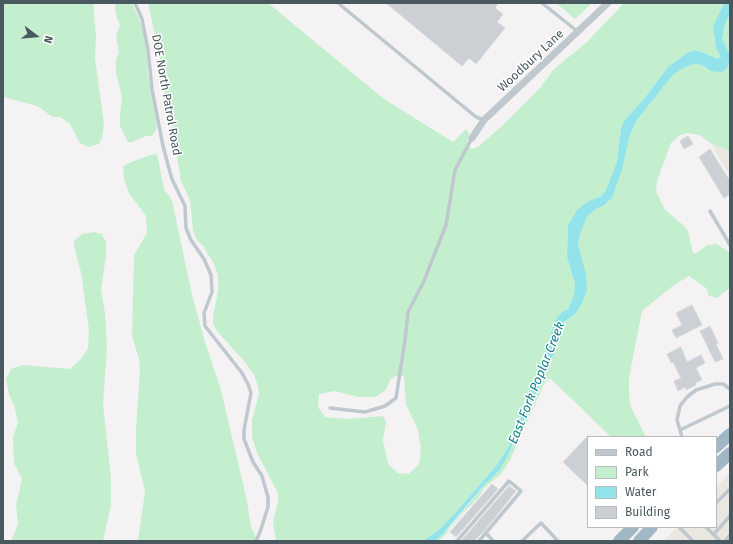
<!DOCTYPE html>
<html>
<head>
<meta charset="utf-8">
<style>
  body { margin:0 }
  #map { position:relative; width:733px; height:544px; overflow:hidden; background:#f4f2f2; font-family:"Fira Sans",sans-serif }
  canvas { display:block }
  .frame { position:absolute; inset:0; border:4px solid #4a585f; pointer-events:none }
  .legend { position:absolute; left:587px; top:436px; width:130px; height:92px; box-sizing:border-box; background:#fff; border:1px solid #b7bcbf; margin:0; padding:5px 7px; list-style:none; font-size:12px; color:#4a585f }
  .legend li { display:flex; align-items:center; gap:8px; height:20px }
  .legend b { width:20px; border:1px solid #b7bcbf }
  .north { position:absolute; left:16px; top:16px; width:40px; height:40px; -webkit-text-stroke:3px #fff; paint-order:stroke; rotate:106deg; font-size:11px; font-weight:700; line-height:16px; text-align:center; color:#4a585f }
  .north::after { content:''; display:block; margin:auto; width:14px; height:18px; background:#4a585f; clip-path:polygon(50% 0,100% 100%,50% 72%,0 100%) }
</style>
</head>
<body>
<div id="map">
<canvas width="733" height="544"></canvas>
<div class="frame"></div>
<ul class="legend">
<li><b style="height:5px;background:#bec8ce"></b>Road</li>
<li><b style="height:11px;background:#c4efcf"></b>Park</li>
<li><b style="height:11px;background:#92e3ea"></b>Water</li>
<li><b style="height:11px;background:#ccd0d4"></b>Building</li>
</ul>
<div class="north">N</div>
</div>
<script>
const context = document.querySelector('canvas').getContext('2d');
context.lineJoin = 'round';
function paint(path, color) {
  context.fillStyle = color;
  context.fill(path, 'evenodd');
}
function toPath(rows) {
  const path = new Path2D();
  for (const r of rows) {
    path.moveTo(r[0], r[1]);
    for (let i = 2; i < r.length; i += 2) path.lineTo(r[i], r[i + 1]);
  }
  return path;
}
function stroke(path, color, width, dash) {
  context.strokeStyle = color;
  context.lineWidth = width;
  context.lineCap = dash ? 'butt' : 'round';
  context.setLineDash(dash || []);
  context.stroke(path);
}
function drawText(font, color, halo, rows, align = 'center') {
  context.font = font + ' "Fira Sans",sans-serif';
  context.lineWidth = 3;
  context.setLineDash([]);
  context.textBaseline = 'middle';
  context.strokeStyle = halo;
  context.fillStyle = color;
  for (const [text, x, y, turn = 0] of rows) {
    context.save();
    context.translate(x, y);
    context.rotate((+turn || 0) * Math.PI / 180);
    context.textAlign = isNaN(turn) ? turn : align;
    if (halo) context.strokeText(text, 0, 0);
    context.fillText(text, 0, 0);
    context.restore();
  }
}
const commercial = toPath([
  [712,144,730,151,730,176,716,153],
  [730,473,730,541,664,541,677,527,716,527,716,487]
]);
const green = toPath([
  [3,3,93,3,96,36,95,58,104,125,102,137,99,144,88,147,80,143,70,124,60,117,53,117,37,106,3,97],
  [116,3,132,3,141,24,146,46,148,75,157,124,156,131,151,136,146,136,132,142,128,142,120,126,120,115,122,97,116,72,116,59,119,53,116,36,120,25,117,18,115,8],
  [148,3,268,3,384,99,453,142,465,130,468,131,469,135,467,144,472,149,478,147,504,124,540,88,554,69,587,42,624,3,724,3,721,9,714,37,716,48,721,57,717,59,705,53,695,50,687,53,668,67,621,129,617,161,606,190,601,196,589,201,568,226,567,257,575,284,574,295,568,309,562,312,554,322,545,354,509,446,496,466,455,513,440,529,423,541,276,541,273,522,278,500,278,493,257,453,252,437,252,420,259,394,258,386,254,375,245,362,216,330,213,323,213,316,218,291,218,275,214,264,203,246,197,240,193,231,190,200,181,181,172,125,163,86,161,64],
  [395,376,404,376,406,404,418,430,421,449,419,464,409,474,398,473,388,464,383,440,386,422,383,416,348,419,325,417,318,407,319,394,335,391,358,397,375,397,386,390,390,380],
  [556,3,592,3,575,19],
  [730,14,730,151,712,144,699,135,687,133,680,135,671,143,657,181,656,191,665,210,682,224,688,231,693,253,697,253,707,245,717,244,729,252,730,288,717,298,709,296,706,288,689,276,674,285,642,311,629,378,629,391,630,405,646,437,611,437,550,378,544,384,510,460,501,474,484,488,479,497,463,513,445,535,439,541,435,541,449,529,485,484,499,471,515,441,555,352,563,323,576,313,581,258,578,245,580,234,588,215,598,208,606,205,612,198,622,170,630,135,637,120,672,76,683,68,694,64,702,65,711,71,729,53,722,39,725,24],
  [157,154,159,163,164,189,172,200,192,295,206,345,221,390,247,501,251,527,258,541,138,541,145,491,136,454,136,430,140,370,139,359,132,336,134,255,147,233,146,216,129,193,124,179,123,166,136,160,150,155],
  [94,232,102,234,106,242,106,256,101,290,105,313,107,348,103,404,111,478,111,505,103,541,11,541,18,524,16,505,22,479,14,463,13,437,18,423,15,408,9,394,6,379,11,369,23,365,70,369,82,358,88,348,89,330,81,272,75,251,74,241,82,234]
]);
const water = toPath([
  [724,3,730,3,730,14,725,24,722,39,729,53,730,61,726,69,721,72,711,71,702,65,694,64,683,68,672,76,637,120,630,135,622,170,612,198,605,205,598,208,588,215,580,234,578,245,586,274,587,290,582,303,576,313,563,323,555,352,507,457,499,471,485,484,443,534,435,541,423,541,440,529,455,513,496,466,509,446,545,354,554,322,562,312,568,309,574,295,575,284,567,257,568,226,577,210,589,201,601,196,606,190,617,161,621,129,624,121,643,100,668,67,687,53,695,50,705,53,717,59,721,57,716,48,713,27]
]);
const building = toPath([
  [386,3,498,3,495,8,503,14,497,22,505,28,476,64,469,58,462,66,386,3],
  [688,136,693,144,684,149,680,141,688,136],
  [710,149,730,181,730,194,724,198,699,157,710,149],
  [692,305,702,325,676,338,672,330,682,325,676,313,692,305],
  [710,326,718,343,716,344,723,359,715,362,700,331,710,326],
  [681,347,687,362,701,355,705,363,696,368,702,380,695,383,696,385,686,390,685,387,678,391,674,381,681,378,673,362,671,363,667,354,681,347],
  [588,436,588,486,563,462,588,436],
  [492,484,498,489,456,537,450,532,492,484],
  [509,486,516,491,484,531,474,541,461,541,509,486]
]);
const service = toPath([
  [135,3,142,19,148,50,152,89,163,146,168,165,172,179,185,206,186,228,191,240,204,259,211,275,212,292,204,313,205,326,242,373,248,384,251,393,244,430,244,439,253,462,262,476,268,497,268,507,260,532,256,541],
  [338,3,476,117,484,120],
  [542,3,577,31],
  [710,211,730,245],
  [330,408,365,412,385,406,396,398,405,340,408,312,424,281,446,225,455,170,472,138],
  [680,430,730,406],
  [682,437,677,420,680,406,687,397,696,390,715,384,723,384,730,389],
  [716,503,729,490,730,491],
  [679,527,693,541],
  [706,527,720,541],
  [486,533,493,541],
  [714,534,730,516],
  [457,541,509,481,521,491,479,541],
  [522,541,541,523,558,541],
  [725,541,730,535]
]);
const minor = toPath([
  [472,138,484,120,608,3]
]);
const trunk = toPath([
  [716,447,730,434],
  [716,466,730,453],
  [619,541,633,527],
  [639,541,652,527]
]);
const streetNames = [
  ["Woodbury Lane",531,61,-43],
  ["DOE North Patrol Road",166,95,80]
];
const waterNames = [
  ["East Fork Poplar Creek",537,383,-68]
];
paint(commercial, '#eae6e0');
paint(green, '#c4efcf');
paint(water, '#92e3ea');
paint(building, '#ccd0d4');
stroke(building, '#d6d9dd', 1);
stroke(service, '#bec8ce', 3.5);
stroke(minor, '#bec8ce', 7);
stroke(trunk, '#a0b8c6', 12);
drawText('12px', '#4a585f', '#fff', streetNames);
drawText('italic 13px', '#12838c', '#fff', waterNames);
</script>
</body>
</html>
